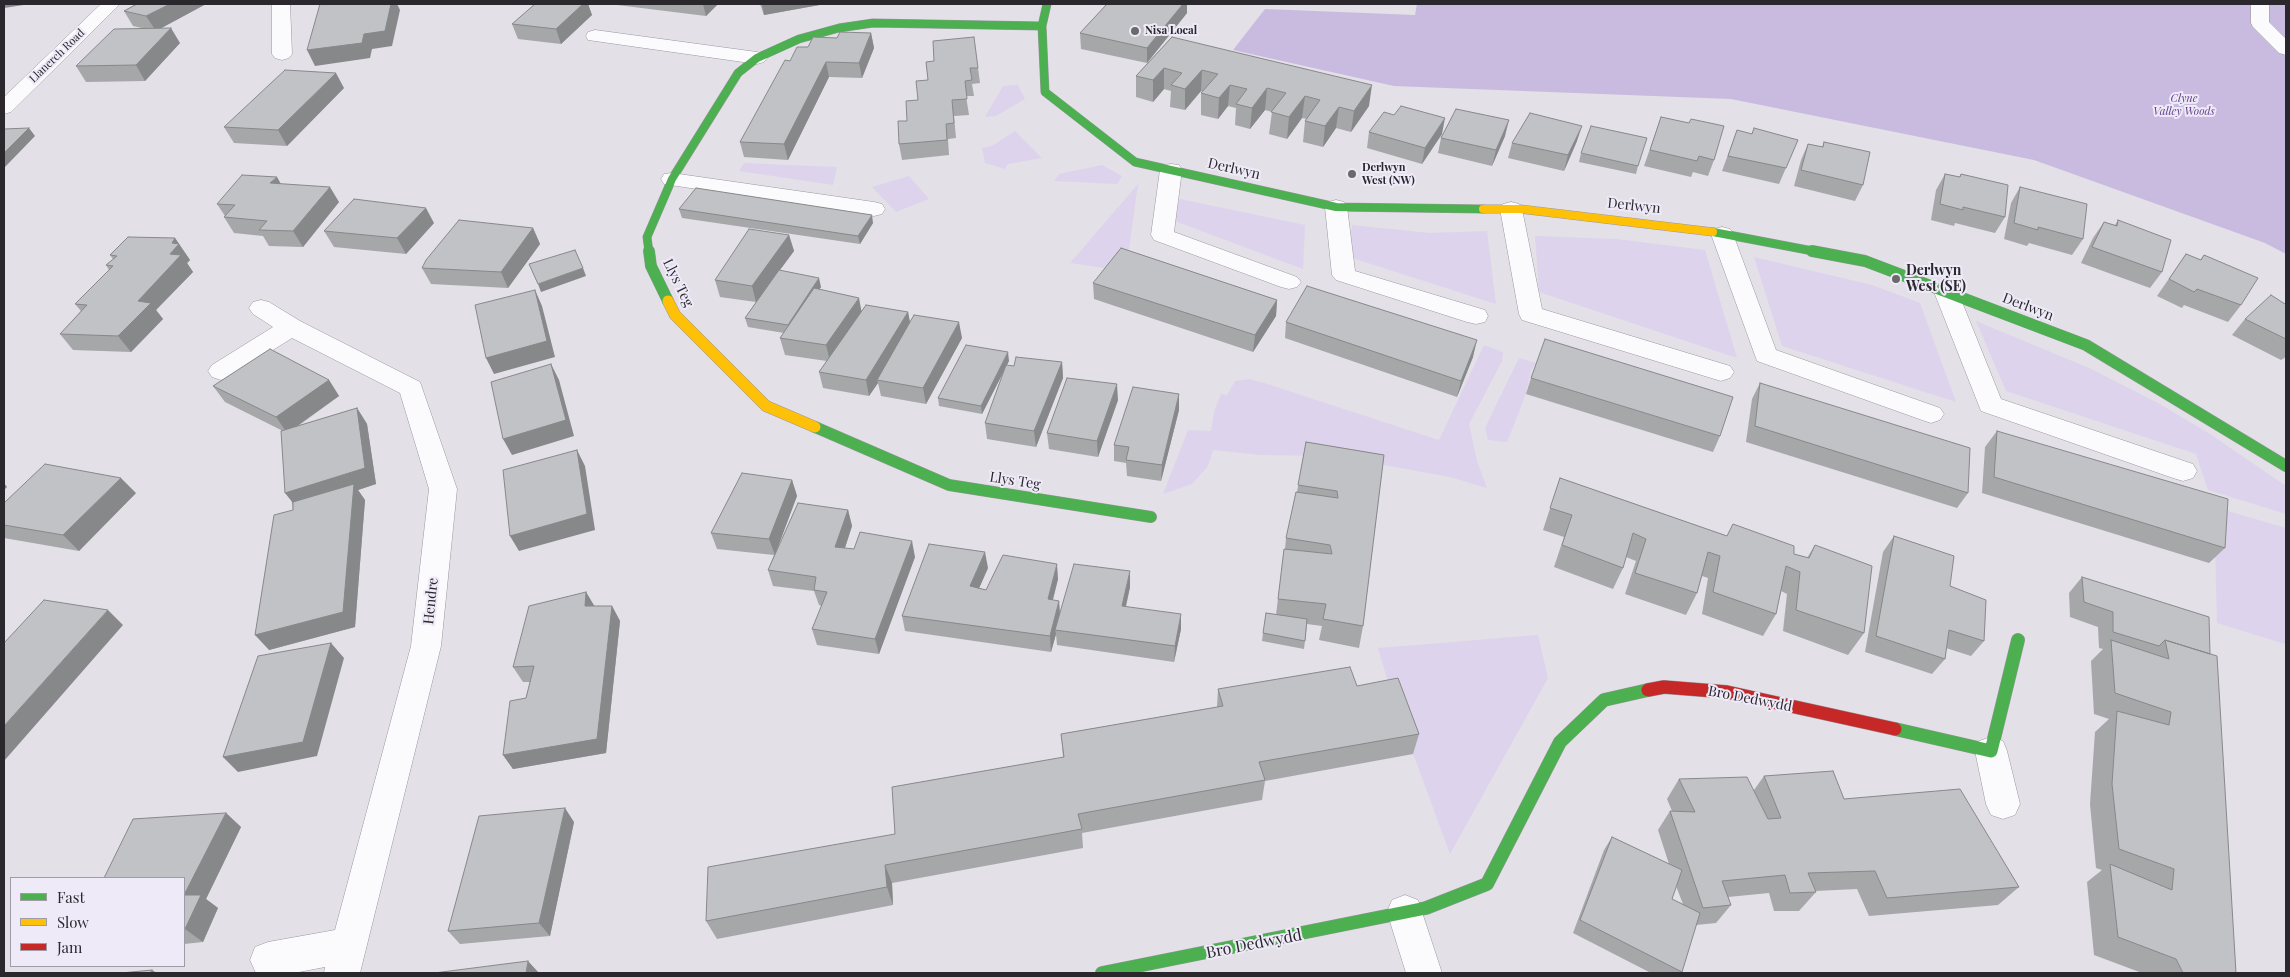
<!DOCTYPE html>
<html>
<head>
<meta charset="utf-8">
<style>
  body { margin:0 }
  #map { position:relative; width:2290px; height:977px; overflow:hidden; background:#e3e0e8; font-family:"Playfair Display",serif }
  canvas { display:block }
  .frame { position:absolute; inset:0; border:5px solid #2a282d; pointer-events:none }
  .legend { position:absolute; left:10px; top:877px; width:175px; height:90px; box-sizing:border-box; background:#efeaf8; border:1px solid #a09ca7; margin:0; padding:6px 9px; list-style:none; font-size:15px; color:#2a282d }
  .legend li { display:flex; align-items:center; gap:10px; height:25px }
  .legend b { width:25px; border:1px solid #a09ca7 }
</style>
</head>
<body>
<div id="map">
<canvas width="2290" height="977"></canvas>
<div class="frame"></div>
<ul class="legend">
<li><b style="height:6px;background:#4caf50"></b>Fast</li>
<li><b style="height:6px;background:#ffc107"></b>Slow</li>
<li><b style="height:6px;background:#c62828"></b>Jam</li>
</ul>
</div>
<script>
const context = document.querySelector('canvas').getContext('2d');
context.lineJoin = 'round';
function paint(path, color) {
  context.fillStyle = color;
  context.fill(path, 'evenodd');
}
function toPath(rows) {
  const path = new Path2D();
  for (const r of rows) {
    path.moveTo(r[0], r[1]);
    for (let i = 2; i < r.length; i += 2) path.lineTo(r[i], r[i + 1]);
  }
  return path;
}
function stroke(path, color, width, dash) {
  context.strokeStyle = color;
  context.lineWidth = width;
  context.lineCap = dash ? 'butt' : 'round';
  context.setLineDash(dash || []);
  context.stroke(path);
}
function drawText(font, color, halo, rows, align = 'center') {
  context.font = font + ' "Playfair Display",serif';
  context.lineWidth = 4;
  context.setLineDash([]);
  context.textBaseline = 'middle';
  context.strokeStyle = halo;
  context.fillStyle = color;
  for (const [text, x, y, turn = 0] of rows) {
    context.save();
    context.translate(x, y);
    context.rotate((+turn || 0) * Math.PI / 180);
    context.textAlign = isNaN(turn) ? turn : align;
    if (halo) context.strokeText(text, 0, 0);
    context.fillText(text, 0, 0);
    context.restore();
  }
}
const green = toPath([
  [1018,85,1025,99,996,116,985,117,1003,86],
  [1015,131,1042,158,1008,164,1005,169,985,163,982,148,992,146],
  [744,163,837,167,833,185,739,171],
  [1102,165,1122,176,1117,184,1054,181,1059,174],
  [909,176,929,199,896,212,872,187],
  [1138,184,1128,256,1117,270,1070,263],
  [1180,199,1305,225,1303,269,1172,220],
  [1352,225,1430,233,1487,231,1496,304,1349,257],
  [1535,236,1616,239,1705,250,1737,358,1539,292],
  [1754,257,1872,285,1920,303,1956,402,1782,346],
  [1976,321,2089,368,2158,403,2210,434,2286,486,2286,514,2208,490,2196,454,2006,391],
  [1484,345,1503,352,1502,361,1469,424,1477,461,1487,488,1450,477,1335,456,1261,455,1213,450,1208,466,1192,484,1163,494,1188,430,1211,431,1214,412,1221,394,1227,395,1235,381,1249,379,1264,383,1439,440],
  [1519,358,1536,363,1531,370,1526,394,1507,442,1488,440,1485,428],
  [2214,507,2286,528,2285,644,2217,623],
  [1538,635,1548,678,1450,854,1393,699,1378,648]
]);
const forest = toPath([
  [1417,4,2286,4,2286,254,2265,243,2034,160,1731,99,1394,86,1233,50,1265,9,1415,15]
]);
const lane = toPath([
  [272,4,290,4,292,54,289,58,282,60,275,58,272,54,272,4],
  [595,30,757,52,764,54,767,58,764,62,757,64,588,40,586,36,588,32,595,30],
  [1171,164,1179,165,1182,170,1174,232,1297,277,1301,282,1297,287,1289,289,1281,287,1154,240,1151,235,1160,170,1163,165,1171,164],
  [672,173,874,202,882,204,885,209,882,214,874,216,664,184,661,179,664,174,672,173],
  [1336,200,1344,202,1347,207,1355,271,1485,310,1488,316,1485,322,1476,324,1467,322,1336,280,1332,275,1325,207,1328,202,1336,200],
  [1511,202,1519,204,1522,209,1542,309,1730,366,1734,372,1730,378,1721,381,1522,320,1519,314,1500,209,1503,204,1511,202],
  [1722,227,1730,229,1733,234,1776,350,1940,408,1944,414,1940,420,1931,423,1922,420,1757,361,1711,234,1714,229,1722,227],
  [1946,284,1954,287,1958,292,2001,399,2193,464,2197,471,2193,478,2183,481,2173,478,1981,411,1934,292,1938,287,1946,284]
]);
const street = toPath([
  [101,4,120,4,11,112,4,114,4,97,101,4],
  [2251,4,2269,4,2269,22,2286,39,2286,55,2279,53,2253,27,2251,23,2251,4],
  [261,300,269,302,300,321,420,382,457,489,441,646,360,973,324,973,325,967,294,973,256,973,250,960,255,947,268,942,335,930,411,646,429,489,400,393,292,338,230,377,221,380,212,377,208,371,212,365,273,327,253,314,249,308,253,302,261,300],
  [1991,737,2003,741,2007,751,2020,804,2015,815,2003,819,1991,815,1986,804,1975,751,1979,741,1991,737],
  [1405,895,1418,900,1442,973,1406,973,1387,912,1392,900,1405,895]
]);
const fastFar2 = toPath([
  [1047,4,1042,26,1045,92,1135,162,1336,207,1483,209],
  [1713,232,1818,252],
  [649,252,647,237,672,179,738,73,757,58,799,39,839,28,873,23,1042,26]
]);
const fastFar1 = toPath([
  [649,251,651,266,668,301],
  [1812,251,1865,261,2086,345,2286,466],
  [815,427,949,485,1151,517]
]);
const fast = toPath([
  [1895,729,1991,751,2018,640],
  [1102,973,1426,908,1487,884,1560,742,1604,700,1648,690]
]);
const slowFar1 = toPath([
  [1483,209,1520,209,1713,232]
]);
const slow = toPath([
  [668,301,675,315,766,406,815,427]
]);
const jam = toPath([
  [1648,690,1664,687,1727,692,1895,729]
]);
const wall = toPath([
  [135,4,206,4,161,28,180,43,145,81,86,82,76,66,146,29,133,26,124,11,135,5],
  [535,4,588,4,592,15,561,44,518,39,512,24],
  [609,4,718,4,706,16],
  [760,4,825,4,764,15],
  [1107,4,1187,4,1187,13,1147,63,1081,49,1080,33],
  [871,33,874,48,862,78,829,77,788,160,744,157,740,142,790,61,837,38],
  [1172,37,1369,106,1351,132,1336,128,1323,147,1303,142,1305,121,1307,119,1302,118,1287,139,1269,134,1272,112,1265,110,1250,129,1235,125,1236,108,1228,106,1218,119,1201,115,1201,93,1203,92,1201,91,1185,110,1170,107,1171,91,1164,89,1153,102,1136,97,1136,76],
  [926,62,978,68,980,83,972,84,974,96,966,96,969,115,954,116,956,138,948,139,949,155,902,160,899,144,907,121,928,80],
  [344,88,287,146,234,143,224,127],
  [1661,117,1714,160,1708,176,1693,172,1691,177,1644,166],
  [1737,130,1751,134,1798,140,1779,184,1722,171],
  [1369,132,1442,134,1422,164,1367,148],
  [1505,136,1492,166,1438,153,1441,138],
  [1577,141,1564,171,1508,158,1512,143],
  [1824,142,1863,185,1855,201,1794,186,1801,160,1808,144,1822,147],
  [1581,153,1638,166,1636,174,1579,162],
  [1945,174,1959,177,1961,174,2005,217,1995,233,1955,223,1954,226,1931,220,1936,190],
  [280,184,339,202,303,247,269,246,263,236,234,233,224,217,225,216,217,204],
  [2020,187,2083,239,2072,255,2029,243,2027,246,2004,239,2011,203],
  [679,209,873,223,860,244,682,218],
  [2118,220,2162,272,2150,288,2081,263,2093,238,2104,222,2115,225],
  [434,223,406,254,334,247,324,231],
  [533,228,540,244,508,288,431,284,422,268],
  [789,235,794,251,780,270,821,287,819,289,861,311,908,312,910,322,962,338,926,404,881,396,878,383,869,396,823,388,819,372,827,361,785,355,780,338,784,333,748,327,745,318,756,302,720,297,715,280],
  [175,238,190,260,187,263,193,272,156,310,163,319,131,352,73,350,60,334,81,311,75,304,109,270,106,265,113,259,110,255],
  [2186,254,2200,260,2204,255,2241,305,2228,322,2184,305,2182,308,2157,296],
  [1093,283,1277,300,1276,316,1253,352,1094,299],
  [2286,302,2286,357,2281,360,2232,335,2245,319,2285,304],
  [1286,322,1473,357,1457,397,1285,338],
  [1009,361,982,414,939,406,938,398],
  [1062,362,1063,378,1036,447,987,439,985,423,1014,366],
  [1531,378,1720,436,1713,452,1526,394],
  [329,380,339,396,298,426,357,408,367,424,376,484,358,490,365,500,355,627,269,650,293,510,281,430,225,402,213,386],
  [1760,383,1968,493,1957,508,1746,442,1752,399],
  [1118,400,1098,457,1049,449,1047,433],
  [1179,410,1161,481,1127,476,1126,463,1114,461,1114,445],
  [1997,431,2225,548,2209,563,1982,493,1985,447],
  [1306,442,1384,455,1363,626,1359,648,1319,640,1322,626,1307,624,1304,649,1262,641,1263,633,1276,615,1284,549,1285,549,1286,538,1297,492],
  [1560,478,1727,536,1733,524,1794,554,1807,558,1815,545,1864,633,1848,655,1783,631,1787,594,1781,591,1776,614,1763,636,1702,614,1708,578,1702,576,1697,593,1686,615,1625,594,1636,561,1626,557,1623,568,1613,589,1554,567,1564,537,1543,530],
  [792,480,797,496,776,551,848,510,852,526,845,548,915,557,879,654,817,645,812,629,822,606,819,605,814,591,773,586,768,570,774,555,717,549,711,533],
  [136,493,79,551,4,538,4,503],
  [1894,536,1950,586,1984,641,1971,656,1946,648,1945,659,1932,674,1865,652,1883,552],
  [988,568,979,588,986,590,1058,579,1053,600,1059,601,1060,614,1130,587,1126,607,1181,629,1174,662,1057,645,1056,634,1051,652,905,631,902,616],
  [2082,577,2210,654,2236,973,2142,973,2094,955,2087,882,2102,870,2096,868,2090,804,2095,732,2109,719,2094,714,2091,661,2103,649,2099,648,2098,627,2070,617,2069,593],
  [586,592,594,606,612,606,620,621,606,753,513,769,503,755,526,698,530,682,523,682,513,667],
  [1357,686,1419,734,1413,754,1265,781,1262,800,1082,833,1083,848,892,883,893,905,717,939,706,921,1063,757,1061,734,1217,707,1218,689],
  [1764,776,1844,799,2019,887,1998,905,1869,916,1857,889,1815,891,1816,892,1799,911,1774,911,1769,893,1728,897,1731,905,1716,923,1696,925,1682,972,1680,973,1651,973,1573,933,1604,850,1612,837,1669,864,1658,830,1670,811,1672,811,1667,799,1679,779,1754,790],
  [1676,886,1683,904,1672,899],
  [226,813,241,827,206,899,218,908,203,942,184,944,184,878],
  [574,822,550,936,460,944,448,931]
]);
const shadedWall = toPath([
  [4,4,30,4,4,8],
  [170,4,206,4,156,31,146,16],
  [391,4,397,4,400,10,392,46,372,49,370,58,315,66,307,50,364,34],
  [583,4,588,4,592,15,561,44,556,29],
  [703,4,718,4,706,16],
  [762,4,825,4,764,15],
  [1183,4,1187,4,1187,13,1147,63,1147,48],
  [171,28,180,43,145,81,136,65],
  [871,33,874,48,862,78,859,63],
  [826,62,829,77,788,160,784,144],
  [1164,68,1164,89,1153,102,1153,80],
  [1202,70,1201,91,1185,110,1185,89],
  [336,73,344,88,287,146,278,130],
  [1230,85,1228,106,1218,119,1219,98],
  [1372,85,1369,106,1351,132,1354,111],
  [1267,88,1265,110,1250,129,1252,108],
  [1305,96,1302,118,1287,139,1289,117],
  [1339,107,1336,128,1323,147,1325,126],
  [1445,118,1442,134,1422,164,1425,148],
  [1509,120,1505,136,1492,166,1496,150],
  [1582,126,1577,141,1564,171,1568,155],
  [29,128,35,136,5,167,4,166,4,153],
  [277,177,286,193,270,183],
  [330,187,339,202,303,247,293,231],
  [426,208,434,223,406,254,397,238],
  [872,215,873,223,860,244,858,236],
  [533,228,540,244,508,288,501,272],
  [789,235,794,251,756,302,752,286],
  [175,238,190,260,187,263,193,272,156,310,163,319,131,352,118,336,138,301],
  [583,268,586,276,541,292,538,284],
  [819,278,821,287,791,334,788,325],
  [535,290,542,306,555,357,494,374,486,358],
  [859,298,862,314,830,361,826,345],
  [1277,300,1276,316,1253,352,1255,335],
  [908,312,911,328,877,380,878,383,869,396,866,380],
  [959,322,962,338,926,404,923,388],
  [1477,340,1473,357,1457,397,1461,381],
  [1008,352,1009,361,982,414,981,406],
  [1062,362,1063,378,1036,447,1034,431],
  [551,364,559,380,574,436,512,455,503,439],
  [329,380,339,396,287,433,276,417],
  [1117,384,1118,400,1098,457,1097,441],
  [1179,394,1179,410,1161,481,1162,465],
  [357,408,367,424,376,484,358,490,365,500,355,627,269,650,255,635,297,508,285,493],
  [577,450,585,466,595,530,519,551,510,536],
  [121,478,136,493,79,551,63,535],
  [792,480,797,496,775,555,769,539],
  [4,483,7,487,4,490],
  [848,510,852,526,840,563,835,547],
  [912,541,915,557,879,654,875,639],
  [985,552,988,568,973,602,970,586],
  [1057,564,1058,579,1049,614,1048,599],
  [1130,571,1130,587,1122,622,1122,606],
  [586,592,595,607,585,606],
  [1059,601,1060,617,1055,630,1056,634,1051,652,1050,636],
  [612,606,620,621,606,753,513,769,503,755],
  [108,610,123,625,4,761,4,726],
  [1181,614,1181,629,1174,662,1175,646],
  [331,643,344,658,317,756,238,772,223,757],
  [565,808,574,822,550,936,539,923],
  [226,813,241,827,206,899,218,908,203,942,185,929,184,895],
  [885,865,892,883,893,905,887,887],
  [528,961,539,973,526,973],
  [152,970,157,973,150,973]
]);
const building = toPath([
  [137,4,170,4,146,16,124,11,137,4],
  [320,4,391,4,385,31,364,34,362,43,307,50,320,4],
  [535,4,583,4,556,29,512,24,535,4],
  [1107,4,1183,4,1147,48,1080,33,1107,4],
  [171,28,136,65,76,66,114,29,171,28],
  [840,32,871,33,859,63,826,62,784,144,740,142,785,60,790,61,797,47,808,47,813,37,837,38,840,32],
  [974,37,978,68,970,68,972,80,965,81,967,99,952,100,954,123,946,124,947,140,899,144,898,121,907,121,906,101,918,100,916,81,928,80,926,62,934,61,933,41,974,37],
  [1172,37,1372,85,1354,111,1339,107,1325,126,1305,121,1320,100,1305,96,1289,117,1271,112,1286,93,1267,88,1252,108,1236,104,1247,89,1230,85,1219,98,1201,93,1218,74,1202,70,1185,89,1171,85,1182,73,1164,68,1153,80,1136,76,1172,37],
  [285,70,336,73,278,130,224,127,285,70],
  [1401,106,1445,118,1425,148,1369,132,1384,112,1394,115,1401,106],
  [1456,109,1509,120,1496,150,1441,138,1456,109],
  [1530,113,1582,126,1568,155,1512,143,1530,113],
  [1661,117,1689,123,1691,119,1724,126,1714,160,1699,156,1697,161,1650,150,1661,117],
  [1591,126,1647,138,1638,166,1581,153,1591,126],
  [29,128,4,153,4,129,29,128],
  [1754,128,1798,140,1786,168,1728,156,1737,130,1752,134,1754,128],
  [1824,142,1870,152,1863,185,1801,170,1808,144,1823,147,1824,142],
  [1945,174,1960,177,1961,174,2008,185,2005,217,1963,207,1963,210,1940,204,1945,174],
  [242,175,277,177,270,183,330,187,293,231,259,230,267,221,224,217,235,205,217,204,242,175],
  [2020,187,2087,204,2083,239,2038,227,2038,230,2014,223,2020,187],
  [696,188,872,215,858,236,679,209,696,188],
  [354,199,426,208,397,238,324,231,354,199],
  [459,220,533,228,501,272,422,268,426,260,459,220],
  [2118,220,2171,240,2162,272,2092,247,2104,222,2117,226,2118,220],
  [749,229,789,235,752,286,715,280,749,229],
  [128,237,175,238,172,243,179,244,170,254,181,255,138,301,151,303,118,336,60,334,87,305,75,304,113,266,106,265,117,256,110,255,128,237],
  [1121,248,1277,300,1255,335,1093,283,1121,248],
  [575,250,583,268,538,284,529,264,575,250],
  [2186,254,2201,260,2204,255,2258,278,2241,305,2197,289,2194,292,2169,279,2186,254],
  [779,270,819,278,788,325,745,318,779,270],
  [1307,286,1477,340,1461,381,1286,322,1307,286],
  [814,288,859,298,826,345,780,338,814,288],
  [535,290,547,341,486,358,475,305,535,290],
  [2271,295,2285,304,2286,302,2286,339,2245,319,2271,295],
  [866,305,908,312,866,380,819,372,866,305],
  [914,315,959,322,923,388,877,380,914,315],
  [1545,339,1733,397,1720,436,1531,378,1545,339],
  [966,345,1008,352,981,406,938,398,966,345],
  [270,349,329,380,276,417,213,386,270,349],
  [1016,357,1062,362,1034,431,985,423,1006,365,1014,366,1016,357],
  [551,364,566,420,503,439,491,382,551,364],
  [1067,378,1117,384,1097,441,1047,433,1067,378],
  [1760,383,1970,448,1968,493,1755,426,1760,383],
  [1133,387,1179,394,1162,465,1126,460,1129,447,1114,445,1133,387],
  [357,408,365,468,285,493,281,431,357,408],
  [1997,431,2228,499,2225,548,1994,477,1997,431],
  [1306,442,1384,455,1363,626,1323,619,1326,604,1278,599,1284,549,1332,554,1330,545,1286,538,1296,492,1338,498,1337,491,1298,485,1306,442],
  [577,450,587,514,510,536,503,470,577,450],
  [45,464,121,478,63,535,4,525,4,503,45,464],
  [742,473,792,480,769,539,711,533,742,473],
  [1560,478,1727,536,1733,524,1794,546,1794,554,1809,558,1815,545,1872,566,1864,633,1796,610,1800,572,1786,566,1776,614,1713,592,1720,556,1708,552,1697,593,1635,573,1646,539,1633,533,1623,568,1562,545,1572,515,1550,508,1560,478],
  [354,484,343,612,255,635,274,515,293,510,293,502,354,484],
  [798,503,848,510,835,547,854,549,860,532,912,541,875,639,812,629,827,592,814,590,816,577,768,570,798,503],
  [1894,536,1954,556,1950,586,1986,600,1984,641,1949,630,1945,659,1876,636,1894,536],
  [929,544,985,552,970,586,986,590,1003,555,1057,564,1048,599,1059,601,1050,636,902,616,929,544],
  [1074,564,1130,571,1122,606,1181,614,1175,646,1055,630,1074,564],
  [2082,577,2209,617,2210,654,2165,640,2159,646,2113,632,2113,612,2084,602,2082,577],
  [586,592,585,606,612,606,597,739,503,755,510,701,526,698,534,666,513,667,529,606,586,592],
  [44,600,108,610,4,726,4,643,44,600],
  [1266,613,1307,619,1305,641,1263,633,1266,613],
  [2111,640,2169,659,2165,640,2217,656,2236,973,2183,973,2176,959,2118,937,2110,864,2172,890,2174,869,2119,849,2112,784,2117,711,2169,725,2171,712,2115,693,2111,640],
  [331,643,303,742,223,757,258,656,331,643],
  [1350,667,1357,686,1398,678,1419,734,1259,762,1265,780,1078,814,1082,829,885,865,887,887,706,921,708,867,895,834,892,787,1064,757,1061,734,1223,706,1218,689,1350,667],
  [1833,771,1844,799,1960,789,2019,887,1887,898,1875,871,1808,873,1816,892,1790,893,1785,875,1722,881,1731,905,1703,908,1670,811,1695,812,1679,779,1747,777,1768,819,1781,818,1764,776,1833,771],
  [565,808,539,923,448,931,479,816,565,808],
  [226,813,184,895,201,895,185,929,184,929,184,878,104,878,133,819,226,813],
  [1612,837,1682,870,1672,899,1700,913,1682,972,1580,920,1612,837],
  [528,961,526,973,434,973,528,961],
  [152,970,150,973,121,973,152,970]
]);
const markers = [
  [1135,31,5,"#6b686e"],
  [1352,174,5,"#6b686e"],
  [1896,279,5,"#6b686e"]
];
const farPoinames = [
  ["Nisa Local",1145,31],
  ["Derlwyn",1362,168],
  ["West (NW)",1362,181]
];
const farStreetnames = [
  ["Llanerch Road",57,56,-44]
];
const farParknames = [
  ["Clyne",2184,99],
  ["Valley Woods",2184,112]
];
const streetNames = [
  ["Derlwyn",1234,169,13],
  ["Derlwyn",1634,206,6],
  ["Llys Teg",678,283,64],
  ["Derlwyn",2028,307,21],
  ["Llys Teg",1015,481,9],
  ["Hendre",431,601,-84],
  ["Bro Dedwydd",1750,699,11]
];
const poiNames = [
  ["Derlwyn",1906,271],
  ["West (SE)",1906,287]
];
const nearStreetnames = [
  ["Bro Dedwydd",1254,944,-11]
];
paint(green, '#ddd3ec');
paint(forest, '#c9badf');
stroke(lane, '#9a989e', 1);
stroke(street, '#9a989e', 1);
stroke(fastFar2, '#9a989e', 9);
stroke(fastFar1, '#9a989e', 12);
stroke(fast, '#9a989e', 14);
stroke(slowFar1, '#9a989e', 9);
stroke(slow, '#9a989e', 12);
stroke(jam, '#9a989e', 14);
paint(lane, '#fbfafc');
paint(street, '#fbfafc');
stroke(fastFar2, '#4caf50', 8);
stroke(fastFar1, '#4caf50', 11);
stroke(fast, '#4caf50', 13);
stroke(slowFar1, '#ffc107', 8);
stroke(slow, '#ffc107', 11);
stroke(jam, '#c62828', 13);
paint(wall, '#a6a7a9');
paint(shadedWall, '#87888a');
paint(building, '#c1c2c5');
stroke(building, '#87888a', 1);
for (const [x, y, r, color] of markers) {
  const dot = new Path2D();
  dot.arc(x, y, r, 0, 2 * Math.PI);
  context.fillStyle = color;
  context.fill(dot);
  stroke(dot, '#efeaf8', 2);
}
drawText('bold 11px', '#2a282d', '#efeaf8', farPoinames, 'left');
drawText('11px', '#2a282d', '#efeaf8', farStreetnames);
drawText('italic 11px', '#62408b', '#efeaf8', farParknames);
drawText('14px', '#2a282d', '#efeaf8', streetNames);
drawText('bold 14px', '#2a282d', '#efeaf8', poiNames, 'left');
drawText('16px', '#2a282d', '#efeaf8', nearStreetnames);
</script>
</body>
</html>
